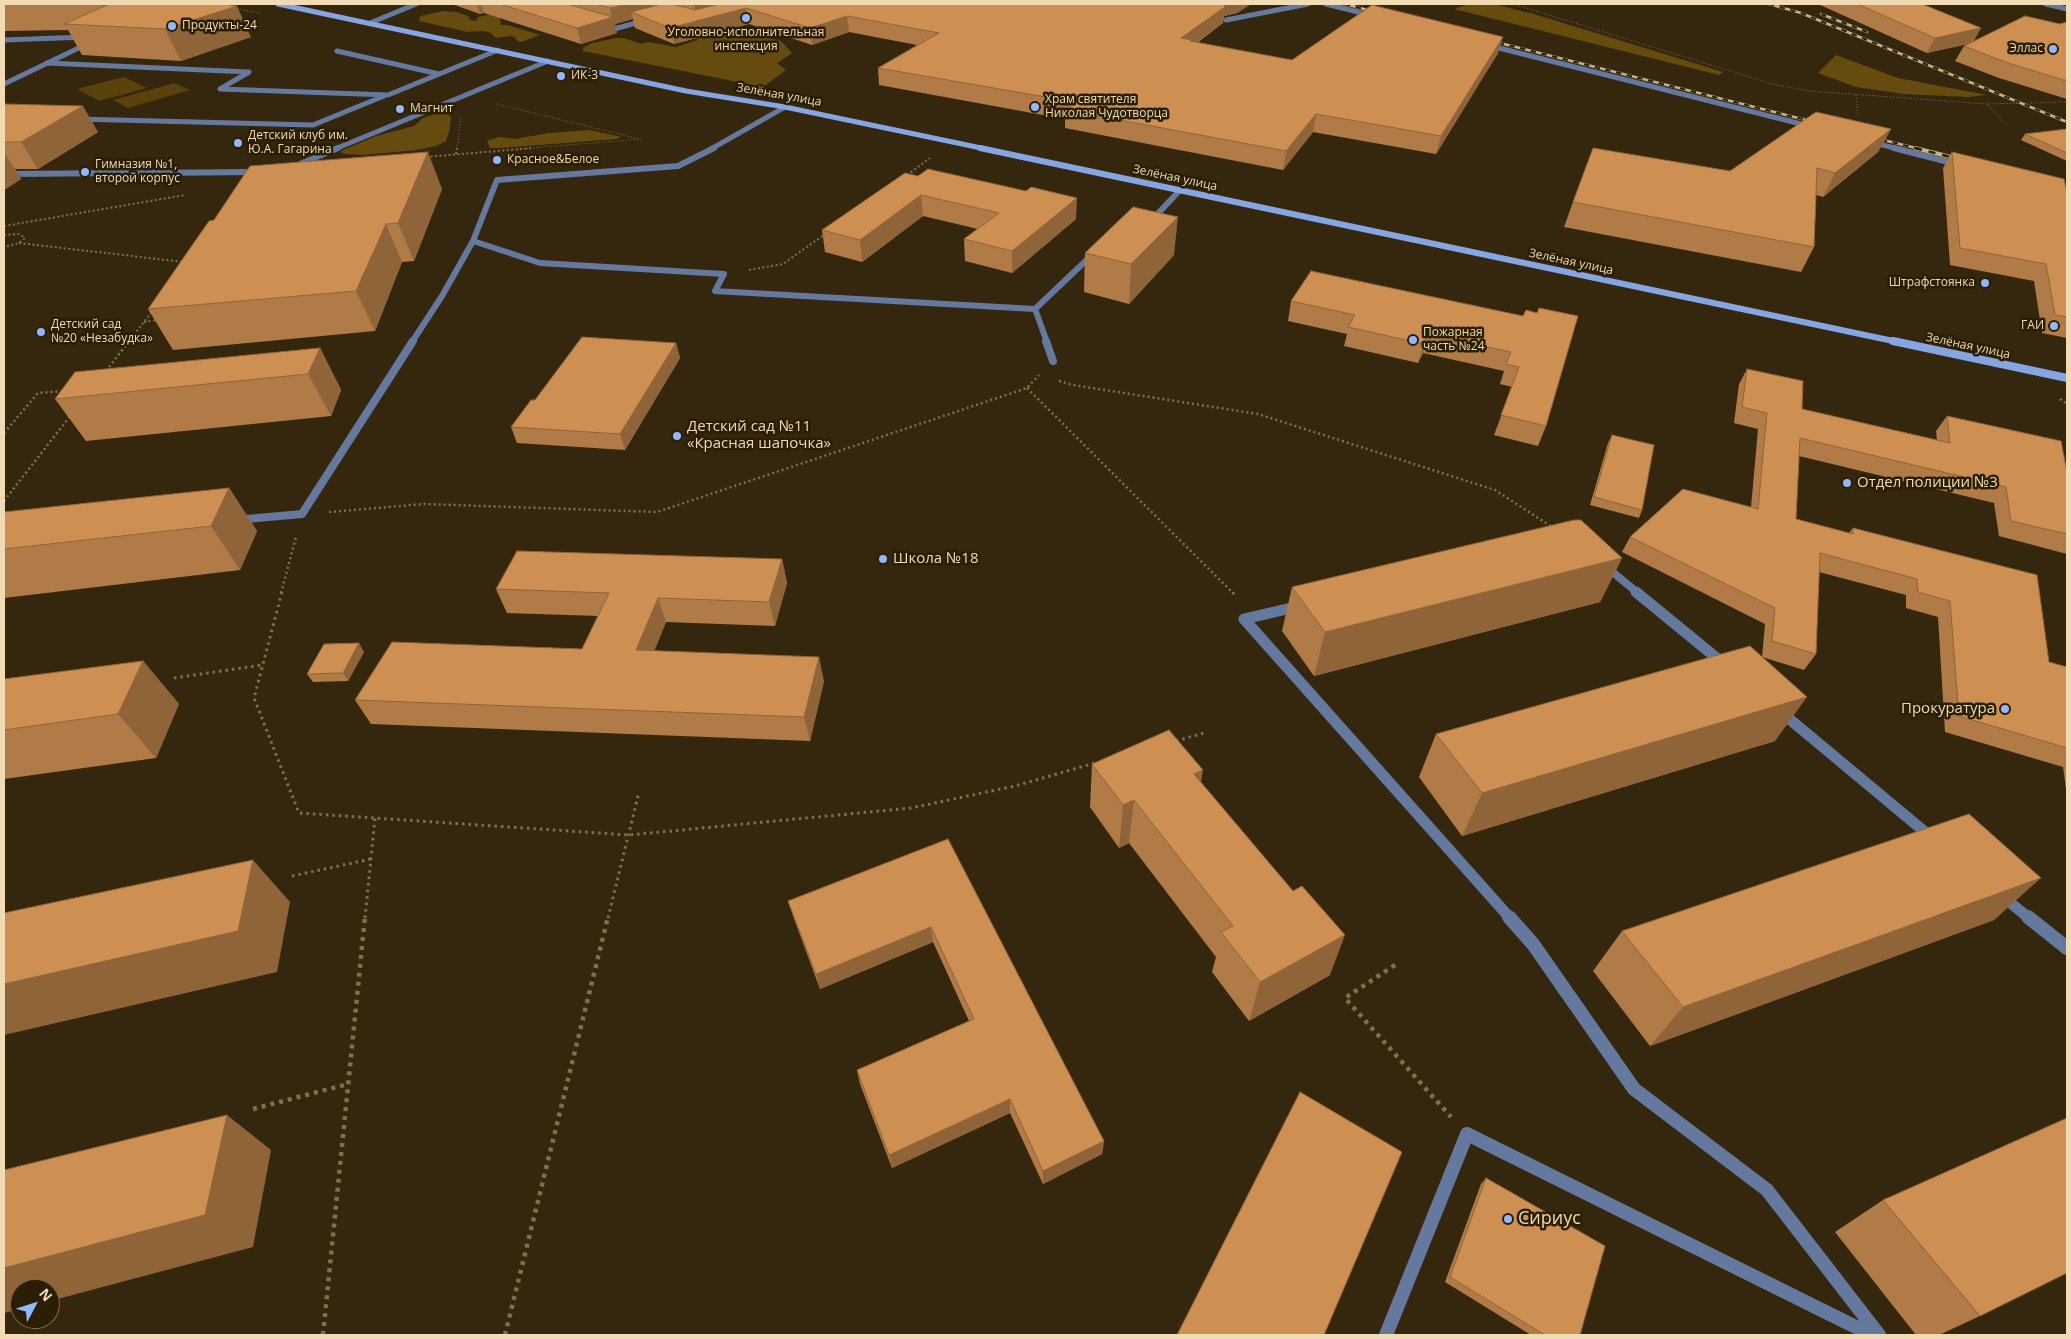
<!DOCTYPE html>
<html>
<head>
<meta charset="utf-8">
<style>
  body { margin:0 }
  #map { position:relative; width:2071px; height:1339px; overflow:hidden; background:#34270e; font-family:"Open Sans",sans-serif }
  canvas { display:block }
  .frame { position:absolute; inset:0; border:5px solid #f0dbb5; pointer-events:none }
  .north { position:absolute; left:10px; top:1279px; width:50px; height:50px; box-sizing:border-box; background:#2a1e04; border:1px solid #796a4b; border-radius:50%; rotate:50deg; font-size:14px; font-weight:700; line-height:20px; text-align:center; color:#f0dbb5 }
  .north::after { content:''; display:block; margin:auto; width:18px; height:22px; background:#93b7fd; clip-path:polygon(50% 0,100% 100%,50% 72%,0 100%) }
</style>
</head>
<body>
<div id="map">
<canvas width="2071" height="1339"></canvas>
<div class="frame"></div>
<div class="north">N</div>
</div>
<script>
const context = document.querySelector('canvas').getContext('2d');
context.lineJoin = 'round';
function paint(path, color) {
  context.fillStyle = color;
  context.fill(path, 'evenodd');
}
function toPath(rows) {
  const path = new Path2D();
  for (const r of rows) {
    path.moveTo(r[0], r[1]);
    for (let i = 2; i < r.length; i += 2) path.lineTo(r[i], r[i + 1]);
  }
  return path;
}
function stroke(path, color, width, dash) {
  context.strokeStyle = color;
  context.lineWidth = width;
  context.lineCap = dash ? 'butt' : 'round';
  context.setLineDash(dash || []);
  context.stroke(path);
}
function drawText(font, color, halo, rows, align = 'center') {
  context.font = font + ' "Open Sans",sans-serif';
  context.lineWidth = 5;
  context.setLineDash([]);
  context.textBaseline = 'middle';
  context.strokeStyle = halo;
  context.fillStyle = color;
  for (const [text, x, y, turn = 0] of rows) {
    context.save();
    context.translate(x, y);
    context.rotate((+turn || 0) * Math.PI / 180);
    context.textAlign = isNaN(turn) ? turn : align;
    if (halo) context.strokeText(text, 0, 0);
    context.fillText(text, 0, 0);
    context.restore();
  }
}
const green = toPath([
  [124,77,147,88,99,101,77,89],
  [175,83,190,90,128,108,113,100]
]);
const forest = toPath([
  [1468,4,1493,4,1534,14,1723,72,1719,75,1454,9],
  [443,11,457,12,468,16,470,20,476,21,478,17,495,13,503,14,500,18,501,25,508,25,540,35,521,42,517,41,515,37,511,36,496,38,489,32,483,31,468,32,419,21,420,16],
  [708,23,781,41,792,53,777,63,786,70,763,87,583,51,583,48,592,43,616,38,624,38,641,44,648,42,676,47,698,40,663,26],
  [1836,55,1898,78,1987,95,1969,97,1903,94,1856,87,1818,73],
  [446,112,451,117,450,128,446,141,436,146,417,150,363,155,344,154,341,151,376,136,414,126,423,118,434,114],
  [590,130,621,137,616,139,501,148,490,148,487,141,499,137,515,139,549,133]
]);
const pathFar4 = toPath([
  [1513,4,1772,84,1809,91,1987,104,2067,102],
  [235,8,260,13],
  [1856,95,1858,114],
  [497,104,639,139],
  [1987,104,2004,123],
  [457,149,461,117],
  [518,149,642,139]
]);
const pathFar3 = toPath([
  [456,154,457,148],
  [426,157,533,148],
  [907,175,930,158],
  [4,226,185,195],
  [4,235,19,234,25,238,19,243,4,247],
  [19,243,184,262],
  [749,270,783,264,825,234],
  [144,322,157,320],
  [128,342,153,311]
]);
const pathFar2 = toPath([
  [106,371,129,341],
  [1059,381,1073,385,1258,414,1495,490,1552,527],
  [1027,388,1233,593],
  [2060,399,2067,404],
  [4,433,38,393,65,391],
  [4,501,71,415],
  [329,512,424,504,657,512,1027,388,1039,375],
  [281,593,296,537]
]);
const pathFar1 = toPath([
  [282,592,254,698,299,813,629,835,911,808,1015,786,1095,763],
  [1233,592,1235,598],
  [174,678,262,665],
  [1176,741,1204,733],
  [292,876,371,859],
  [365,918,375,818],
  [608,918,639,792]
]);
const path = toPath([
  [1395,965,1345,998,1451,1117],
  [253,1109,348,1084],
  [323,1335,365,917],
  [505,1335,608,917]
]);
const laneFar4 = toPath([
  [1326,4,1374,16],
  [1226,20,1308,4],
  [370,23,416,4],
  [603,26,614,29,647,20],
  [4,40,86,37],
  [1487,45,1813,127],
  [337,51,439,74],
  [47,63,249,72,220,89,388,95,498,50],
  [77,119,313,125,384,96],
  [1870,142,1899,149],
  [335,149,548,61],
  [711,149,785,107]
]);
const laneFar3 = toPath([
  [1894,148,1960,165],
  [293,167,338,148],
  [4,174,259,172],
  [1151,221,1180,190],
  [473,241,540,263,724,274,715,291,1035,309,1093,254],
  [1035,309,1047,342],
  [412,342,442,296,473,241,497,180,678,166,714,148]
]);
const laneFar2 = toPath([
  [1046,341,1053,361],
  [235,520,302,514,413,341],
  [1604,565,1638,593]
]);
const laneFar1 = toPath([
  [1636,592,1724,664],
  [1300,606,1244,619,1510,918],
  [1781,712,1931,837],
  [2002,896,2029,918]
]);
const lane = toPath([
  [1509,917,1533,944,1634,1089,1767,1190,1879,1335],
  [2028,917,2067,948],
  [1386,1335,1467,1134,1872,1335]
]);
const street = toPath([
  [2046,4,2067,9],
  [4,84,89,43]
]);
const secondaryFar2 = toPath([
  [278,4,686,91,785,107,986,149]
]);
const secondaryFar1 = toPath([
  [980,148,1898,342]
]);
const secondary = toPath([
  [1893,341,2067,378]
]);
const railFar1 = toPath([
  [1345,4,1379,13],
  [1769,4,1801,13,2067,122],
  [1821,14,1867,32],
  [1488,40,1818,123],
  [1871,137,1920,149]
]);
const rail = toPath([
  [1915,148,1963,160]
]);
const wall = toPath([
  [4,4,223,4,251,37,181,61,82,55,68,30,4,31],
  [452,4,1251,4,1237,13,1224,16,1223,23,1197,43,1292,60,1498,53,1436,154,1313,132,1283,170,1065,128,1065,119,879,85,878,68,917,45,849,32,812,45,749,24,674,44,635,28,633,19,615,24,617,33,581,44,484,13,480,14],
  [1818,4,1922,4,1974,41,2067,22,2067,99,1999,78,1955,61,1964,46,1967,44,1927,53],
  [4,104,98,132,38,169,15,169,21,179,4,190],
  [1891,129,1878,152,1823,197,1816,195,1814,247,1801,272,1564,227,1573,202,1730,171],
  [2067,129,2067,161,2021,140,2025,134],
  [1952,152,2067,193,2067,338,2042,333,2034,281,1950,265,1943,168],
  [905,173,1076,219,1012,273,965,261,964,239,978,229,923,216,862,262,825,252,822,230],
  [442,189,414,261,402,262,375,331,173,350,148,309],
  [1085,253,1174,255,1129,304,1084,292],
  [1291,301,1523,316,1546,426,1538,446,1494,435,1512,387,1500,384,1504,371,1423,353,1418,363,1344,346,1347,334,1288,321],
  [676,343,680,358,625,450,517,443,511,427,535,400],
  [320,348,341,390,331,416,86,441,55,399],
  [1747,369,1802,409,1937,440,1936,431,1947,416,2067,472,2067,554,1999,536,1994,503,1799,456,1796,519,1849,533,1853,528,2049,662,2067,667,2067,796,2063,767,1945,732,1938,617,1906,608,1906,595,1819,572,1816,654,1804,670,1762,657,1775,741,1462,836,1419,777,1436,734,1762,657,1765,624,1622,552,1630,537,1751,507,1758,429,1734,423,1739,384],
  [1612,435,1642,510,1639,518,1590,505,1608,443],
  [229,488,257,531,240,570,4,598,4,512],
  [1622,558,1600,602,1314,676,1282,631,1292,587],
  [782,559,787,583,775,626,666,622,654,651,824,681,810,741,371,724,355,700,582,649,598,616,507,613,496,589],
  [364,652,348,681,313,682,307,674],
  [143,661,179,704,156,758,4,779,4,679],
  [1092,764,1201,783,1330,975,1249,1021,1212,972,1216,957,1129,843,1119,848,1090,807],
  [948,839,1104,1141,1102,1154,1043,1184,1010,1113,892,1168,860,1084,857,1070,969,1021,933,942,820,989,793,916,788,901],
  [1994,920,1650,1046,1593,971,1622,931],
  [1486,1178,1580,1335,1531,1335,1445,1282,1481,1184],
  [1883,1200,1980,1316,1939,1335,1916,1335,1835,1232]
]);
const shadedWall = toPath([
  [101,4,133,4,113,26],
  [477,4,481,4,484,13,480,14],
  [628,4,653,4,655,14,631,12,633,19,615,24,617,33,581,44,577,28,612,17,610,8],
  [694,4,746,4,697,17],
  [1224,4,1251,4,1237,13,1224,16,1223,23,1191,46,1181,38],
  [237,6,251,37,181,61,165,29],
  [746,8,749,24,674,44,670,28],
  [847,16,849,32,812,45,810,28],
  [1981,28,1973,43,1927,53,1935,38],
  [1503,37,1498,53,1436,154,1441,136],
  [83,106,98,132,38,169,21,142],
  [1316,114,1313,132,1283,170,1286,151],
  [1891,129,1878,152,1823,197,1835,173],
  [4,152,21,179,4,190],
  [428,152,442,189,414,261,398,223],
  [921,195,923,216,862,262,860,240],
  [1077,198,1076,219,1012,273,1012,251],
  [1178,217,1174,255,1129,304,1131,264],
  [386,224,402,262,375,331,356,291],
  [1428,334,1423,353,1418,363,1424,344],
  [676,343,680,358,625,450,620,434],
  [320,348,341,390,331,416,308,374],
  [229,488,257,531,240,570,211,526],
  [1622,558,1600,602,1314,676,1325,632],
  [782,559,787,583,775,626,769,602],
  [658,598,666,622,645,674,636,650],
  [359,643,364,652,348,681,343,673],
  [819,657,824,681,810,741,804,717],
  [143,661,179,704,156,758,118,714],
  [1807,697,1775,741,1462,836,1482,793],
  [1203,770,1196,813,1194,774],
  [1134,800,1129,843,1119,848,1123,805],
  [253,860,290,902,277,972,4,1035,4,984],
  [2041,878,1994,920,1650,1046,1683,1007],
  [931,927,933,942,820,989,816,974],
  [1345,935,1330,975,1249,1021,1260,982],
  [1010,1099,1010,1113,892,1168,889,1155],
  [227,1115,271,1150,253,1247,50,1301,50,1289,20,1289,20,1309,4,1313,4,1268],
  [1104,1141,1102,1154,1043,1184,1043,1171]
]);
const building = toPath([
  [112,4,223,4,237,6,165,29,64,24,107,5,112,4],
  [500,4,567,4,613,17,577,28,500,4],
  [595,4,628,4,610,8,595,4],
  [662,4,672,4,695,10,719,4,1224,4,1225,7,1181,38,1192,40,1190,41,1292,60,1372,5,1503,37,1441,136,1316,114,1286,151,1066,110,1075,102,878,68,939,33,847,16,810,28,746,8,670,28,631,12,662,4],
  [1857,4,1922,4,1981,28,1935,38,1857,4],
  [2025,16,2060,24,2067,22,2067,81,2008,63,1964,46,2025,16],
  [4,104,83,106,21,142,4,142,4,104],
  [1816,112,1891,129,1835,173,1817,168,1814,247,1573,202,1593,148,1730,171,1816,112],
  [2067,129,2067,153,2025,134,2067,129],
  [428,152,398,223,386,224,356,291,148,309,209,221,214,220,250,166,428,152],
  [1952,152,2064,179,2067,193,2067,317,2055,315,2046,264,1960,248,1952,152],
  [928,169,1026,191,1031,187,1077,198,1012,251,964,239,999,213,921,195,860,240,822,230,905,173,918,176,928,169],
  [1133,207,1178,217,1131,264,1085,253,1133,207],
  [1311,271,1523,316,1526,310,1537,313,1539,308,1578,316,1546,426,1501,415,1519,367,1506,364,1511,352,1428,334,1424,344,1348,327,1355,315,1291,301,1311,271],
  [582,337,676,343,620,434,511,427,531,400,535,400,582,337],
  [320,348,308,374,55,399,75,372,320,348],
  [1747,369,1803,381,1802,409,1950,443,1947,416,2061,441,2067,472,2067,534,2011,521,2006,487,1800,438,1796,519,1853,534,1853,528,2037,575,2049,662,2067,667,2067,748,1959,716,1950,601,1918,592,1917,579,1820,553,1816,654,1772,641,1775,608,1630,537,1683,489,1758,509,1767,413,1742,407,1747,369],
  [1612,435,1654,445,1642,510,1594,497,1612,435],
  [229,488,211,526,4,549,4,512,229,488],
  [1574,520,1581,520,1622,558,1325,632,1292,587,1574,520],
  [517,551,782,559,769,602,658,598,636,650,819,657,804,717,355,700,392,642,582,649,609,593,496,589,517,551],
  [359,643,343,673,307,674,324,644,359,643],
  [1750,646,1807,697,1482,793,1436,734,1750,646],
  [143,661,118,714,4,730,4,679,143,661],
  [1169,730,1203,770,1194,774,1293,891,1302,886,1345,935,1260,982,1221,932,1233,926,1134,800,1123,805,1092,764,1169,730],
  [1969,814,2041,878,1683,1007,1622,931,1969,814],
  [948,839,1104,1141,1043,1171,1010,1099,889,1155,857,1070,974,1019,931,927,816,974,788,901,948,839],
  [253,860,238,931,4,984,4,913,253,860],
  [1300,1092,1402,1152,1324,1335,1177,1335,1300,1092],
  [227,1115,205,1215,4,1268,4,1170,227,1115],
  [2067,1118,2067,1273,1980,1316,1883,1200,2067,1118],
  [1486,1178,1605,1246,1580,1335,1545,1335,1450,1277,1486,1178]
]);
const markers = [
  [746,18,5,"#93b7fd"],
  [172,26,5,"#93b7fd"],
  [2053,49,5,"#93b7fd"],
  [561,76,5,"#93b7fd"],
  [1035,107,5,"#93b7fd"],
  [400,109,5,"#93b7fd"],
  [238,143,5,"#93b7fd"],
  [497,160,5,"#93b7fd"],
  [85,172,5,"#93b7fd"],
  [1985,283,5,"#93b7fd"],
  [2054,326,5,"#93b7fd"],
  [41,332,5,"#93b7fd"],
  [1413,340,5,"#93b7fd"],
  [677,436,5,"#93b7fd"],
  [1847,483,5,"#93b7fd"],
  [883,559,5,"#93b7fd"],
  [2005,709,5,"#93b7fd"],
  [1508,1219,5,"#93b7fd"]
];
const farPoinames = [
  ["Продукты-24",182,26],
  ["Уголовно-исполнительная",746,33,"center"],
  ["инспекция",746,47,"center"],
  ["Эллас",2043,49,"right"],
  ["ИК-3",571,76],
  ["Храм святителя",1045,100],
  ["Николая Чудотворца",1045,114],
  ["Магнит",410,109],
  ["Детский клуб им.",248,136],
  ["Ю.А. Гагарина",248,150],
  ["Красное&Белое",507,160],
  ["Гимназия №1,",95,165],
  ["второй корпус",95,179],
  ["Штрафстоянка",1975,283,"right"],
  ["Детский сад",51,325],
  ["№20 «Незабудка»",51,339],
  ["ГАИ",2044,326,"right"],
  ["Пожарная",1423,333],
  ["часть №24",1423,347]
];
const farStreetnames = [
  ["Зелёная улица",779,95,10],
  ["Зелёная улица",1175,178,12],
  ["Зелёная улица",1571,262,12],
  ["Зелёная улица",1968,346,12]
];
const poiNames = [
  ["Детский сад №11",687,427],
  ["«Красная шапочка»",687,444],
  ["Отдел полиции №3",1857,483],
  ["Школа №18",893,559],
  ["Прокуратура",1995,709,"right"]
];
const nearPoinames = [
  ["Сириус",1518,1219]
];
paint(green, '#5a420d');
paint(forest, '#664b0f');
stroke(pathFar4, '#807052', 1, [1, 2]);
stroke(pathFar3, '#807052', 2, [2, 2.5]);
stroke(pathFar2, '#807052', 2.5, [2, 3]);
stroke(pathFar1, '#807052', 3, [2.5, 4]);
stroke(path, '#807052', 4.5, [4, 5]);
stroke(laneFar4, '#65799f', 5);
stroke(laneFar3, '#65799f', 6);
stroke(laneFar2, '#65799f', 8);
stroke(laneFar1, '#65799f', 11);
stroke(lane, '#65799f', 14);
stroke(street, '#65799f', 5);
stroke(secondaryFar2, '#86a6e3', 5);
stroke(secondaryFar1, '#86a6e3', 6);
stroke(secondary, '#86a6e3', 8);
stroke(railFar1, '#c4b18e', 2.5);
stroke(rail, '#c4b18e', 4);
stroke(railFar1, '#2a1e04', 2, [5.5]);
stroke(rail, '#2a1e04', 2.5, [7]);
paint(wall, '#b17b47');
paint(shadedWall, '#906439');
paint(building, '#ce8f52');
stroke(building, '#906439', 1);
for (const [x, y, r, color] of markers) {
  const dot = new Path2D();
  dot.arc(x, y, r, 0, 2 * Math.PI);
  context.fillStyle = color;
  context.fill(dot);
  stroke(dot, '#2a1e04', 2);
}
drawText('12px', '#f0dbb5', '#2a1e04', farPoinames, 'left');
drawText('12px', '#f0dbb5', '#2a1e04', farStreetnames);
drawText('15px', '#f0dbb5', '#2a1e04', poiNames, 'left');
drawText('18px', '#f0dbb5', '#2a1e04', nearPoinames, 'left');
</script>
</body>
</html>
